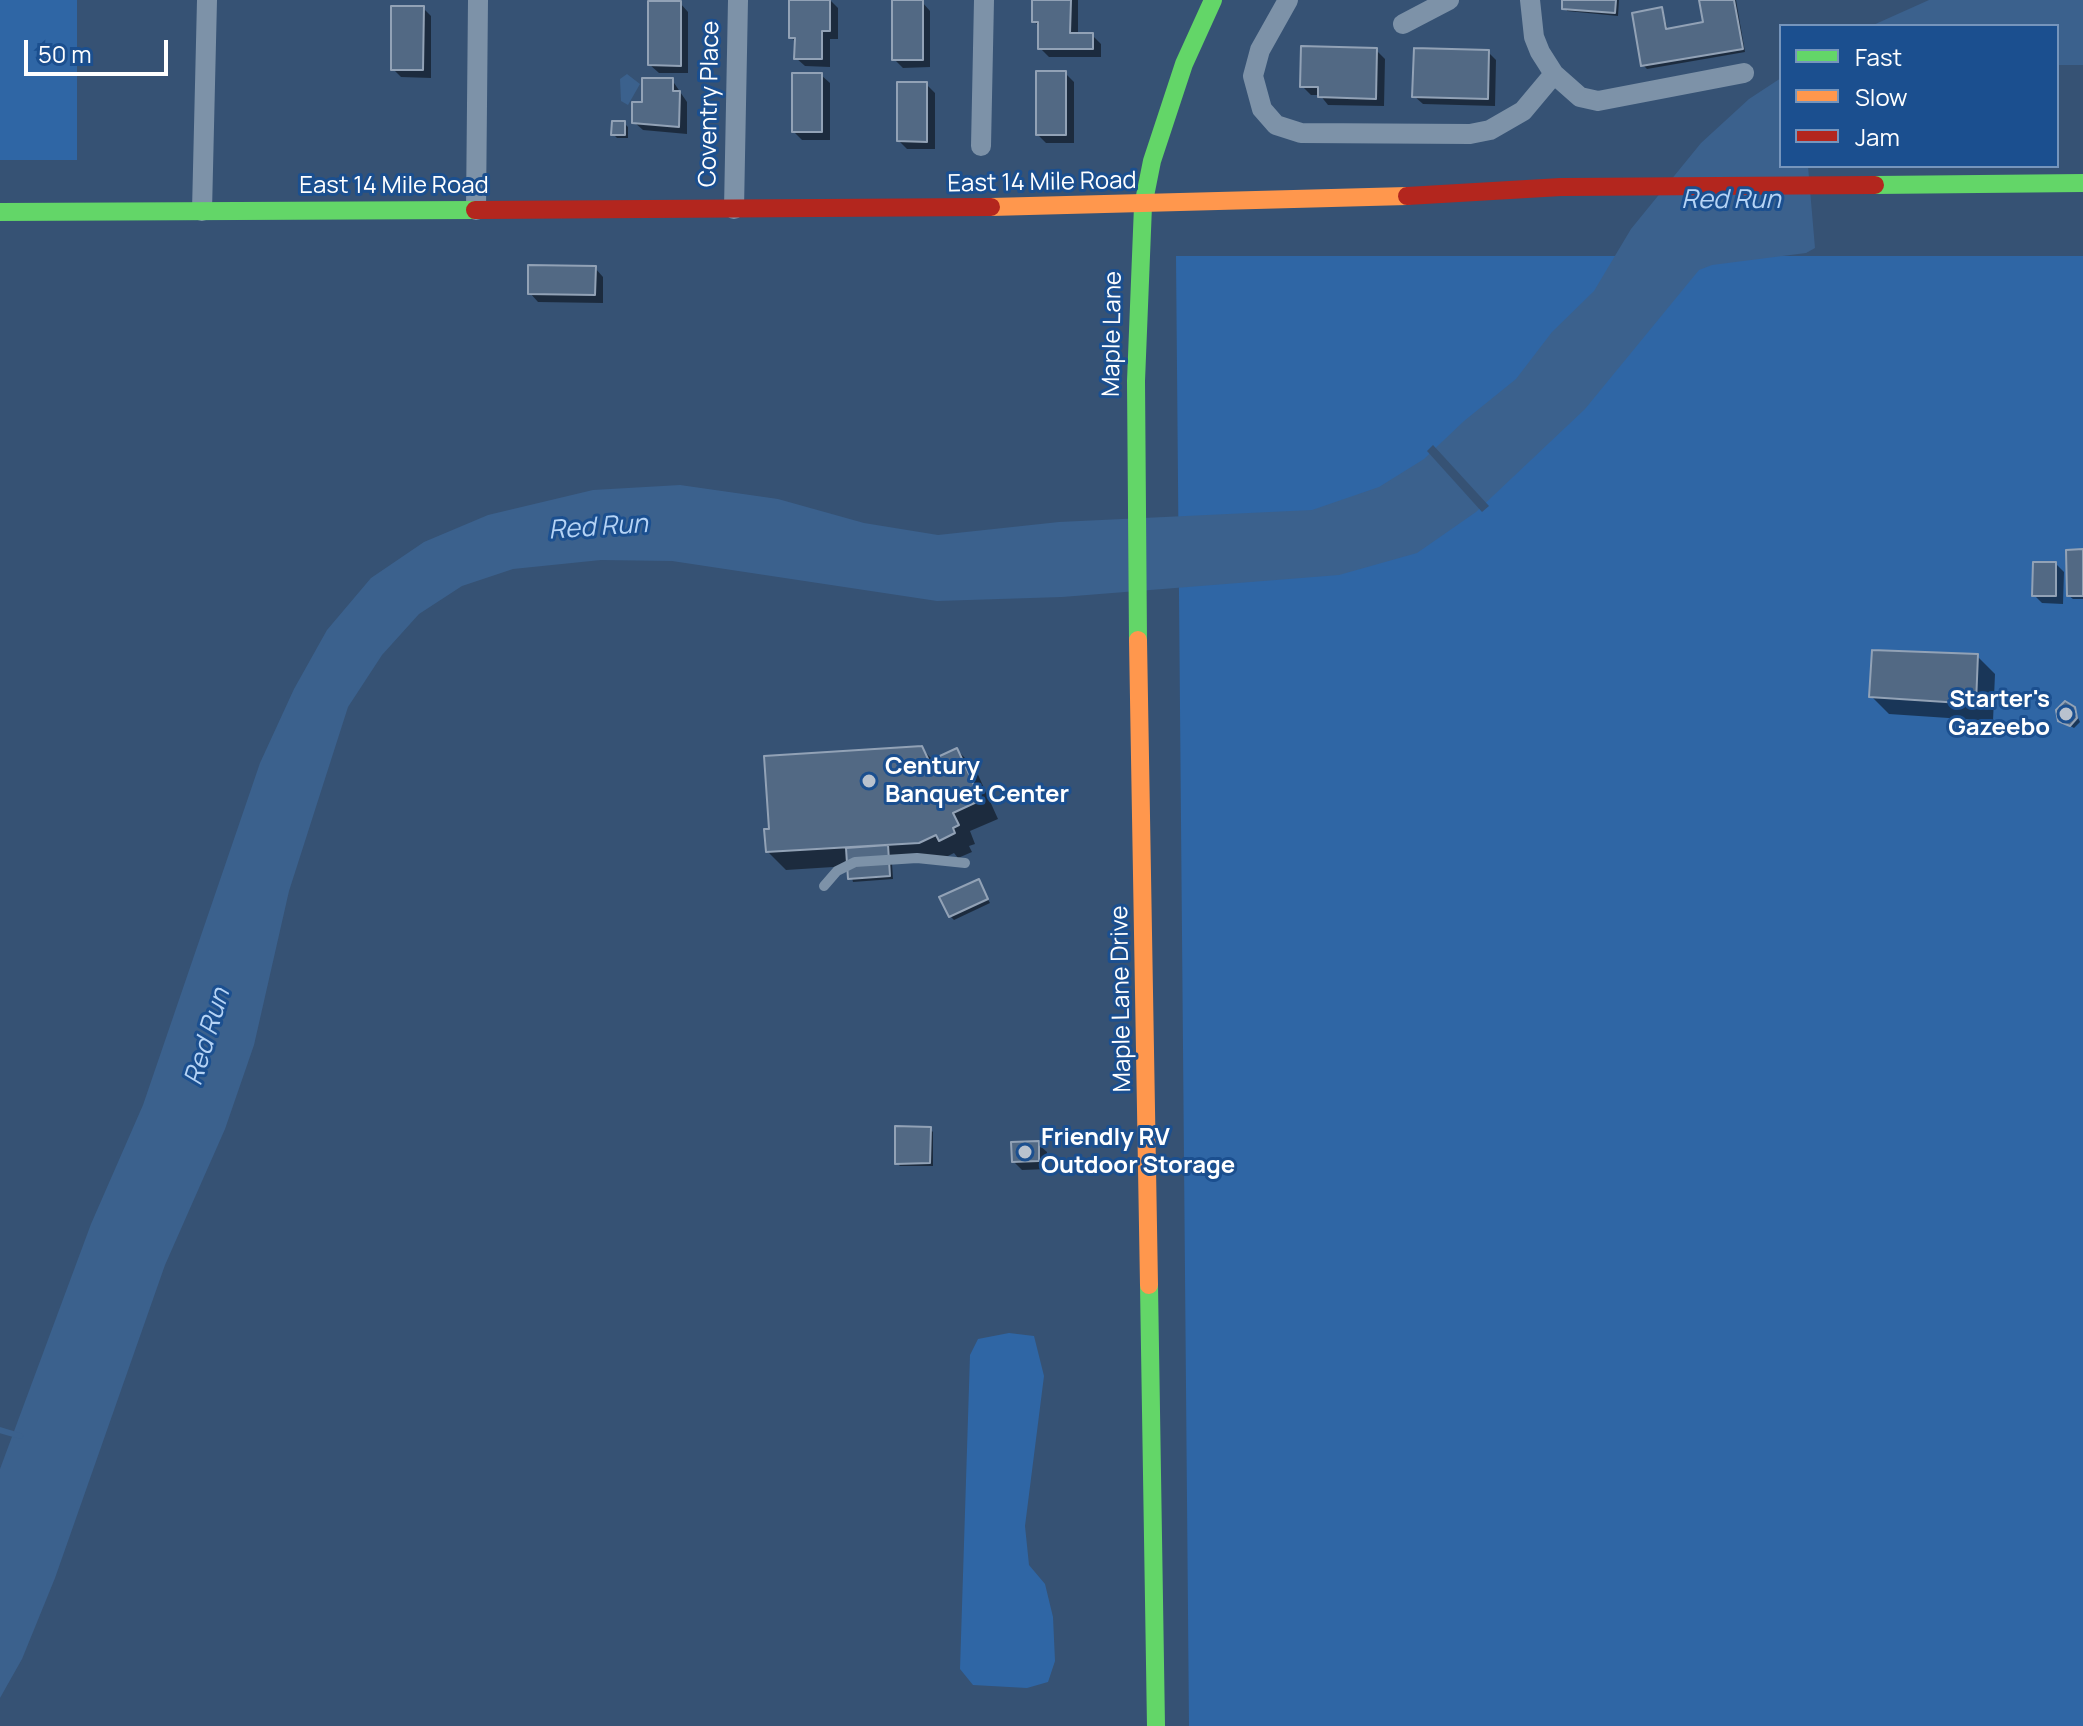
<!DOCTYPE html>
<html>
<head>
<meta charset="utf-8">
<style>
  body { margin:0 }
  #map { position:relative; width:2083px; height:1726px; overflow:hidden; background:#365274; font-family:Manrope,sans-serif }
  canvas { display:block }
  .legend { position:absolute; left:1779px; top:24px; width:280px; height:144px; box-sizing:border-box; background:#1b4f8f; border:2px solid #7695bc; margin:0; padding:10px 14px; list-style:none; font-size:24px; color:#fff }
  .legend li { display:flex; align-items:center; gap:16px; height:40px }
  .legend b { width:40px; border:2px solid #7695bc }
  .scale { position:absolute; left:24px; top:40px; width:144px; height:36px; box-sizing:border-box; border:4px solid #fff; border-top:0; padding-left:10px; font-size:24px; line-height:28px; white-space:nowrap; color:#fff; -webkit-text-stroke:6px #1b4f8f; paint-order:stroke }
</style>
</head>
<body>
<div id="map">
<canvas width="2083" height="1726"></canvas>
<ul class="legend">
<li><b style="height:10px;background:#63d668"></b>Fast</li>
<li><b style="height:10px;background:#ff974d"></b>Slow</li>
<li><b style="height:10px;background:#b3261e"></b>Jam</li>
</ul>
<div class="scale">50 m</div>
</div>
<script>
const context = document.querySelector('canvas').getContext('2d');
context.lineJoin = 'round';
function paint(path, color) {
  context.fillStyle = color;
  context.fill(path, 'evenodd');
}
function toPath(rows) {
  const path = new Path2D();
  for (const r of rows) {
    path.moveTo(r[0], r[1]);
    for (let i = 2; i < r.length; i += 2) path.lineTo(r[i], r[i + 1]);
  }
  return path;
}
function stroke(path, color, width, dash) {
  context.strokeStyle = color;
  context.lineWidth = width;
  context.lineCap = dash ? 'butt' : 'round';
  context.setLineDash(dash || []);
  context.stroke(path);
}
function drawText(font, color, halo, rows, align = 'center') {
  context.font = font + ' Manrope,sans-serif';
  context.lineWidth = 6;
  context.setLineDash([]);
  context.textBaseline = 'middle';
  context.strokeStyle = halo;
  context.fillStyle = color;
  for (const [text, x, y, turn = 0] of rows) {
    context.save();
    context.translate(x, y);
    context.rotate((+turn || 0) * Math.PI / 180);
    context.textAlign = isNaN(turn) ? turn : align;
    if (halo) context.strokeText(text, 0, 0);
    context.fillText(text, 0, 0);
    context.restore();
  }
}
const green = toPath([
  [0,0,77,0,77,160,0,160],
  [1176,256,2083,256,2083,1726,1189,1726],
  [1009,1333,1034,1336,1044,1376,1025,1526,1029,1565,1045,1584,1053,1617,1055,1661,1048,1682,1027,1688,973,1685,960,1669,970,1355,978,1339]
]);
const water = toPath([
  [1929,0,2083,0,2083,65,2057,65,2057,26,1871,26],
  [627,74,640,84,628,105,621,101,620,79],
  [1781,78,1781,166,1808,166,1815,248,1806,253,1712,265,1699,270,1585,409,1476,512,1417,553,1339,575,1062,597,937,601,672,561,601,560,513,569,462,586,419,614,382,655,348,707,289,891,254,1045,225,1129,165,1265,55,1578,22,1659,0,1698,0,1469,91,1224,143,1105,260,763,294,689,327,630,371,578,424,542,488,515,593,490,680,485,778,499,864,523,938,535,1059,522,1312,510,1379,487,1424,459,1464,421,1516,379,1552,332,1594,291,1631,229,1701,143,1749,99]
]);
const pier = toPath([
  [1433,445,1489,506,1482,512,1427,451]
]);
const shadow = toPath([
  [791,0,830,0,838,8,838,39,830,39,830,67,805,66,796,58,796,43,791,37],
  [1034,0,1078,0,1078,35,1092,35,1101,44,1101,57,1049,57,1040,48,1040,28,1034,21],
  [1564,0,1619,0,1618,16,1567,11],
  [1701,0,1736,0,1745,52,1647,69,1643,65,1662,9,1668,30,1706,24],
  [922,2,930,11,930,67,903,68,894,59],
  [680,3,688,12,688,73,659,73,650,65],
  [423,8,431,16,431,78,401,77,393,69],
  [1376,50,1385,59,1384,106,1328,105,1320,95,1311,95,1302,86],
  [1488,52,1496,60,1495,106,1423,104,1414,96],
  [1065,73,1074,82,1074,143,1046,143,1038,135],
  [821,75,830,83,830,140,802,140,794,132],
  [672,80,687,102,687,134,643,130,634,122,644,104],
  [926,84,935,93,935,149,907,149,899,141],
  [624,123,628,127,628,138,617,138,613,134],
  [595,268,603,277,603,303,538,302,530,293],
  [2083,551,2083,599,2073,599,2069,596],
  [2056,564,2064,572,2063,604,2042,603,2034,595],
  [1977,656,1995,674,1993,721,1889,714,1871,696],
  [2074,709,2080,722,2074,728,2059,720],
  [922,749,934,761,957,750,975,768,998,819,970,831,975,844,969,846,972,852,958,858,954,853,938,861,892,863,893,879,853,882,849,866,786,870,768,852],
  [978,881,990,903,954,920,950,916],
  [930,1129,933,1132,933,1166,900,1166,897,1163],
  [1038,1144,1047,1152,1047,1169,1022,1170,1014,1162]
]);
const stream = toPath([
  [0,1430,20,1436]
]);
const building = toPath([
  [789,0,830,0,830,31,822,31,822,59,794,59,795,38,789,38,789,0],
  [892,0,923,0,923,60,892,60,892,0],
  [1032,0,1071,0,1070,33,1093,33,1093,49,1038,49,1038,22,1032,22,1032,0],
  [1562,0,1616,0,1615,13,1562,9,1562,0],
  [1699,0,1734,0,1743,49,1641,66,1632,13,1662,7,1666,29,1703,22,1699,0],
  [648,1,681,1,681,66,648,65,648,1],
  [391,6,424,6,423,70,391,70,391,6],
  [1301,46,1377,48,1376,99,1318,97,1318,87,1300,87,1301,46],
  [1414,48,1489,50,1488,99,1412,97,1414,48],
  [1036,71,1066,71,1066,135,1036,135,1036,71],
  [792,73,822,73,822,132,792,132,792,73],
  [642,78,673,78,673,91,680,91,679,127,632,123,632,102,642,102,642,78],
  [897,82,927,82,927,142,897,141,897,82],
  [612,121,625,121,625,135,611,135,612,121],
  [528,265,596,266,595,295,528,294,528,265],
  [2083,549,2083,596,2067,596,2066,550,2083,549],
  [2033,562,2056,562,2056,596,2032,596,2033,562],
  [1872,650,1978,654,1976,704,1869,697,1872,650],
  [2065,701,2075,707,2077,718,2070,726,2058,721,2056,710,2065,701],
  [922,746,929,761,957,748,981,800,953,813,959,825,953,828,955,833,939,841,936,835,919,843,766,852,764,829,769,829,764,756,922,746],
  [888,845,890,876,848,879,846,848,888,845],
  [979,879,988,899,949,917,939,897,979,879],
  [895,1126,931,1127,930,1163,895,1164,895,1126],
  [1039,1141,1039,1161,1012,1162,1011,1142,1039,1141]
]);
const lane = toPath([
  [824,886,837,871,855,862,917,858,965,863]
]);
const street = toPath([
  [1288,0,1260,50,1253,76,1262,109,1276,125,1301,133,1470,134,1490,130,1523,111,1554,74],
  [1530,0,1534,37,1540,52,1554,74,1580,97,1598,101,1744,73],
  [1403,24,1449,0],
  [981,146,984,0],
  [734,209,738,0],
  [476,210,478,0],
  [202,211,207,0]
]);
const fast = toPath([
  [1875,185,2083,183],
  [0,212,475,210],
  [1138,640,1136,381,1143,206,1152,161,1184,64,1213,0],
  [1149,1285,1156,1726]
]);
const slow = toPath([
  [991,207,1407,196],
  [1138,640,1149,1285]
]);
const jam = toPath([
  [1407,196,1561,187,1875,185],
  [475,210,991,207]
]);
const markers = [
  [2066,714,8,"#b9c2ce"],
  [869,781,8,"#b9c2ce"],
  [1025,1152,8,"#b9c2ce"]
];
const streetNames = [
  ["Coventry Place",710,104,-89],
  ["East 14 Mile Road",1042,183,-1],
  ["East 14 Mile Road",394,186],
  ["Maple Lane",1113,334,-89],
  ["Maple Lane Drive",1122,999,-91]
];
const poiNames = [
  ["Starter's",2050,700,"right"],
  ["Gazeebo",2050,728,"right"],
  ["Century",885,767],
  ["Banquet Center",885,795],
  ["Friendly RV",1041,1138],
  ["Outdoor Storage",1041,1166]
];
const waterNames = [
  ["Red Run",1731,201],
  ["Red Run",598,528,-4],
  ["Red Run",208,1037,-73]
];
paint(green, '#2f66a5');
paint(water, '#3b618d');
paint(pier, '#365274');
paint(shadow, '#0007');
stroke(stream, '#3b618d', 6);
paint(building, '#526984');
stroke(building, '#92a2b6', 2);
stroke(lane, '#7d92a8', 10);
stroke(street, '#7d92a8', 20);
stroke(fast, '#63d668', 18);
stroke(slow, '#ff974d', 18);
stroke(jam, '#b3261e', 18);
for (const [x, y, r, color] of markers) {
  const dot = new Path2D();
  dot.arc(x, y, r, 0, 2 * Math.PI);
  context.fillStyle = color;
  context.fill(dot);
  stroke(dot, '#1b4f8f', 3);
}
drawText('24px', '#fff', '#1b4f8f', streetNames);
drawText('bold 24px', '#fff', '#1b4f8f', poiNames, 'left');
drawText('italic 26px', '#b5d3f5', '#1b4f8f', waterNames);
</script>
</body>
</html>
